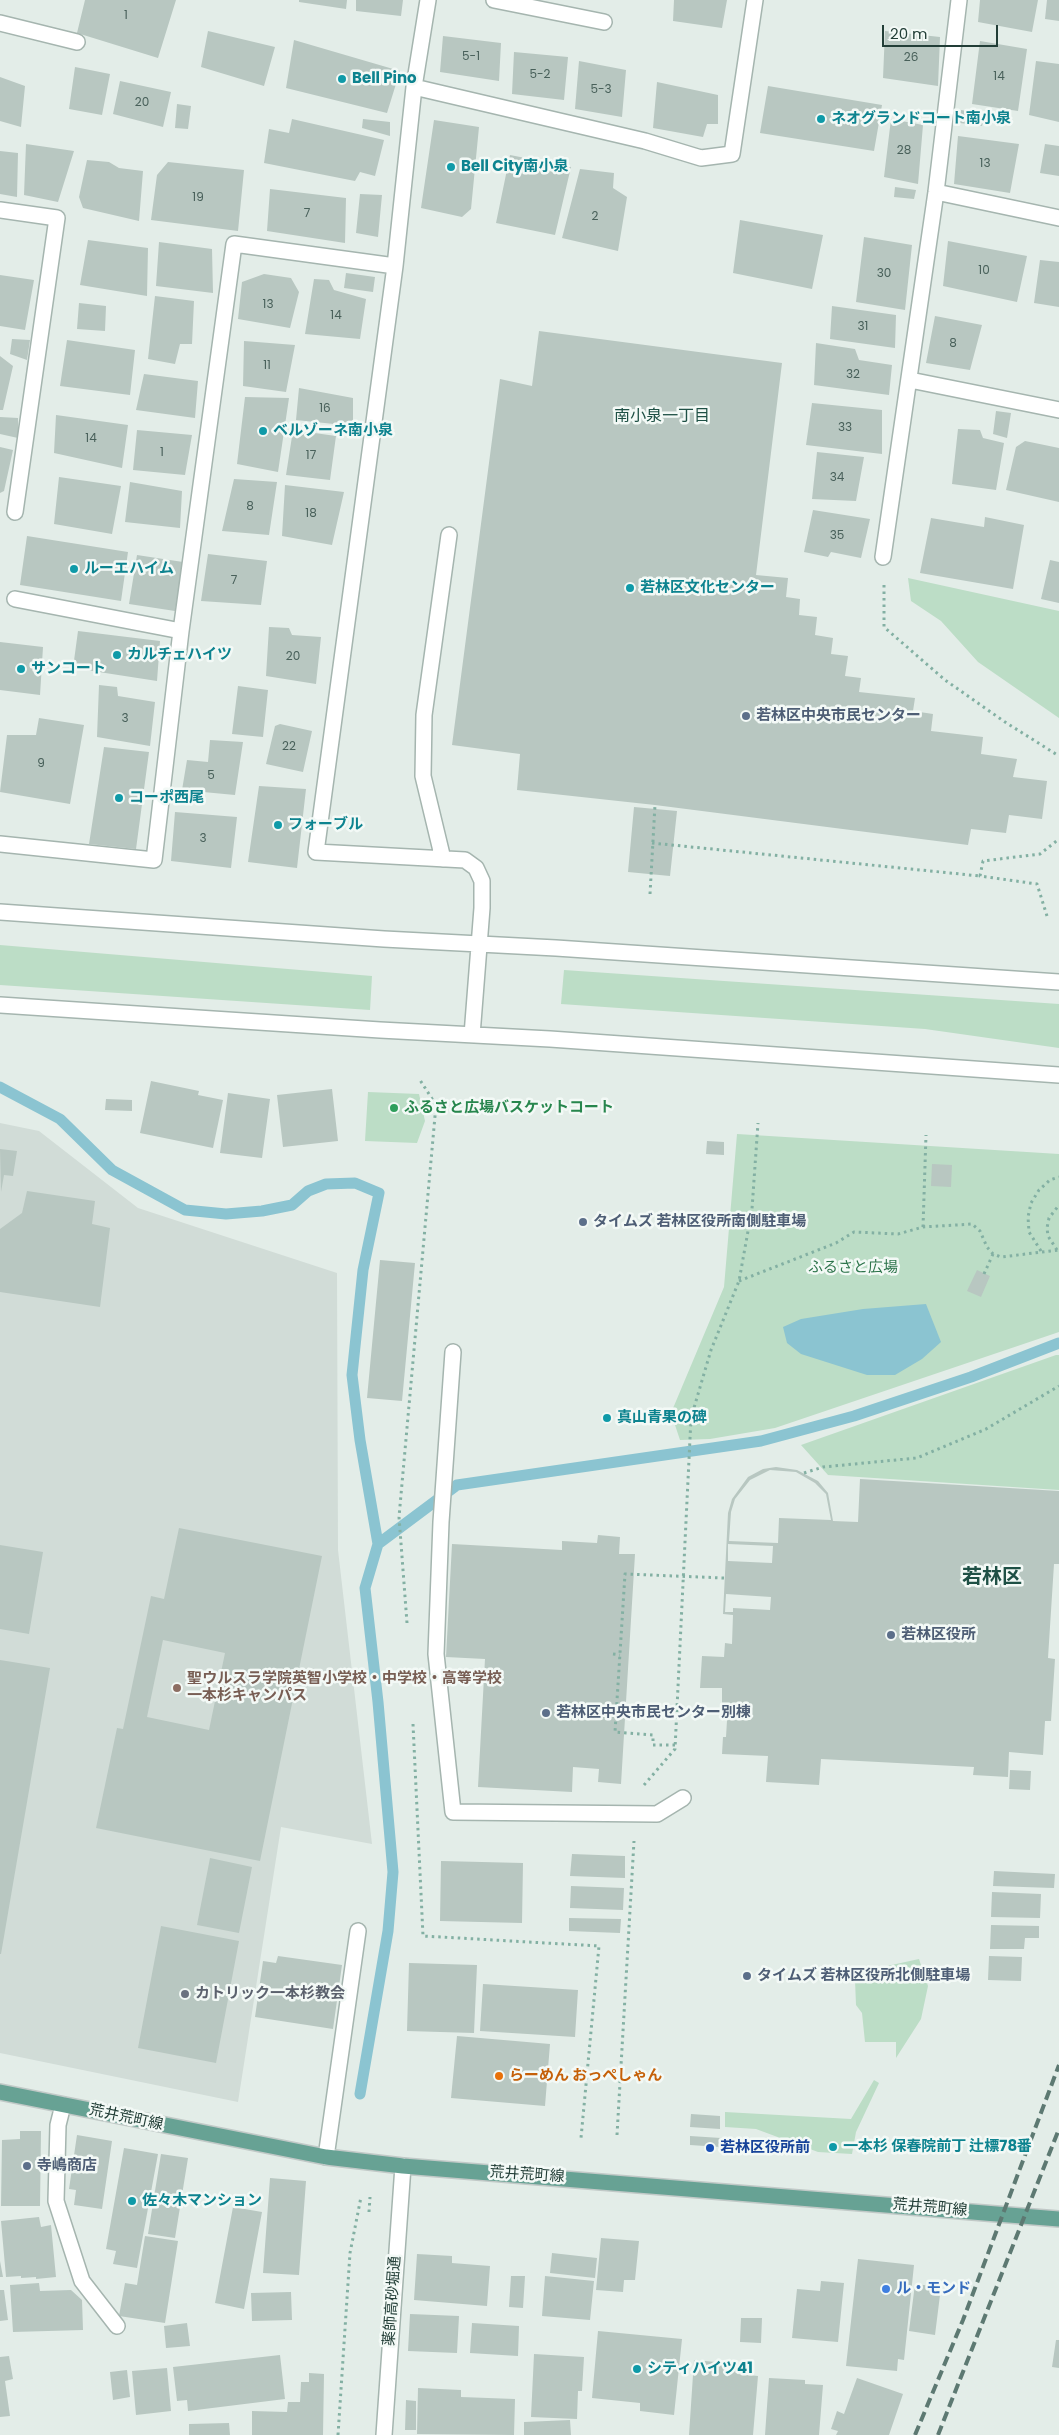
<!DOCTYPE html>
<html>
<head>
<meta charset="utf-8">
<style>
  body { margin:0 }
  #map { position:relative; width:1059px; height:2435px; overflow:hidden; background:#e3ede8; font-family:Poppins,sans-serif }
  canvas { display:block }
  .scale { position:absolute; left:882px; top:25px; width:116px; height:22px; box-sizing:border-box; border:2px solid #223e37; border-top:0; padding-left:6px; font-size:15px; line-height:18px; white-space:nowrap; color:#223e37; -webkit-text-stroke:4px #f3f9f6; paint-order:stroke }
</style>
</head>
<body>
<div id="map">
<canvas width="1059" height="2435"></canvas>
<div class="scale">20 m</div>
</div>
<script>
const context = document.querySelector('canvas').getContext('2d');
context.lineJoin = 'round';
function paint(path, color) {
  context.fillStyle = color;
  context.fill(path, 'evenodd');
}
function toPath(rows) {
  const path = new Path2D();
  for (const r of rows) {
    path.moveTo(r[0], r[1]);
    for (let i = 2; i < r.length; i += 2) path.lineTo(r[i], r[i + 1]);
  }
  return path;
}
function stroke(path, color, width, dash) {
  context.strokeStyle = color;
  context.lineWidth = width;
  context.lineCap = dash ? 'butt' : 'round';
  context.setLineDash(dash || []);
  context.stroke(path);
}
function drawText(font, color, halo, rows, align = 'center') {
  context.font = font + ' Poppins,"Noto Sans JP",sans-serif';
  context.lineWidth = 5;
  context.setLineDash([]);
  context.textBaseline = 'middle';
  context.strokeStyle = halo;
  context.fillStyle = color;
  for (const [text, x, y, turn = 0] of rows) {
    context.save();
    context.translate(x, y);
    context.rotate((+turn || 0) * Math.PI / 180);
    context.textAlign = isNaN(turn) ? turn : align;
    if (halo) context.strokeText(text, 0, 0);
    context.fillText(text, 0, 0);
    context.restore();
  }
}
const built = toPath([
  [0,1123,39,1131,138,1208,337,1273,338,1550,372,1844,281,1827,238,2102,0,2053]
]);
const green = toPath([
  [908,578,1059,611,1059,718,978,662,941,621,911,601],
  [0,945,372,976,370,1010,0,985],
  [564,970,1059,1004,1059,1048,925,1029,561,1004],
  [368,1092,419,1094,425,1121,417,1143,365,1141],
  [737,1134,1059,1154,1059,1332,775,1428,710,1439,680,1440,671,1413,724,1287],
  [1056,1355,1059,1355,1059,1490,828,1475,801,1445],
  [919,1959,928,1986,921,2019,896,2058,896,2042,865,2042,862,2013,856,2005,855,1980,864,1971],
  [874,2080,879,2083,856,2132,852,2154,818,2152,756,2129,725,2127,725,2112,851,2119]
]);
const water = toPath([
  [926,1304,941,1342,922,1359,895,1375,867,1375,801,1354,787,1343,783,1327,801,1319,863,1309]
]);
const stream = toPath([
  [0,1087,60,1119,112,1170,185,1210,226,1214,262,1211,292,1205,308,1191,326,1184,355,1183,379,1193,363,1270,352,1375,360,1440,378,1544,365,1588,378,1702,393,1872,388,1931,360,2094],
  [378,1544,457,1485,761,1441,854,1416,971,1377,1059,1343]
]);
const building = toPath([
  [85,0,176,0,158,58,77,33],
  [299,0,347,0,346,9,299,2],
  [356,0,403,0,401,16,356,11],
  [674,0,727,0,722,28,673,21],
  [980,0,1038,0,1032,32,978,22],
  [1047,0,1059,0,1059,21,1045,19],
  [208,31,275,47,264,86,201,67],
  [885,31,940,37,938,86,883,78],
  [443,36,501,43,499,81,440,72],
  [294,40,400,71,387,113,286,88],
  [980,41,1027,49,1018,111,972,104],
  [514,52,568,57,564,100,512,94],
  [579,61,626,70,622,117,575,109],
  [1036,61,1059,64,1059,122,1029,115],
  [75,67,110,74,102,115,69,109],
  [0,77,25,86,21,127,0,121],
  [120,81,171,92,163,127,113,114],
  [657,82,718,95,718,124,707,124,703,137,653,128],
  [768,86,882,105,874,151,760,133],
  [177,104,191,106,188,129,175,128],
  [961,110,985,114,982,126,960,123],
  [292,119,384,140,375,176,360,172,355,181,264,163,269,129,289,133],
  [363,119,390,122,390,136,362,128],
  [891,119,923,125,918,184,884,177],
  [434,120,479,127,471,209,462,217,421,208],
  [958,136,1019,144,1010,193,954,184],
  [26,144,74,151,58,202,24,195],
  [1045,144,1059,146,1059,176,1040,173],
  [0,151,18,153,17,197,0,194],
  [510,155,571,167,555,235,496,223],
  [87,160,109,162,119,168,143,171,139,221,83,208,79,197],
  [168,162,244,170,238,231,151,220,157,175],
  [580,169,614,173,613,188,627,197,618,251,562,238],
  [895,187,916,190,914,199,894,197],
  [270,189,346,198,345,243,267,231],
  [360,194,382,195,378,237,356,233],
  [740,220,823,235,812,289,733,273],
  [864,237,912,245,905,310,856,302],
  [88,240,148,248,147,296,80,285],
  [948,241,1027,256,1017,302,943,286],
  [159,242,212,249,213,293,156,286],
  [1040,260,1059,262,1059,307,1034,303],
  [346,273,375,277,373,292,344,288],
  [264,274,291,278,299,292,290,328,238,319,242,282],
  [0,275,34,280,25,330,0,326],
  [314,279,329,280,334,290,366,299,360,339,305,334],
  [155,296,194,301,192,344,180,344,175,364,148,359],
  [79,303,106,306,105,331,77,329],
  [832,306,896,315,895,348,830,339],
  [935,316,982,325,970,370,926,363],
  [539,331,782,363,756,575,788,578,786,597,800,599,799,615,817,617,815,635,833,638,831,654,848,656,845,676,861,678,859,692,915,698,913,711,933,714,931,731,983,737,981,754,1017,759,1013,777,1047,781,1042,819,1009,815,1006,833,971,829,968,845,655,805,517,790,520,754,452,745,500,379,532,386],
  [12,339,30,340,27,360,10,354],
  [67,340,135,350,130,395,60,386],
  [244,341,295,345,286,392,243,386],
  [816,343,855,349,859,360,892,365,889,395,814,385],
  [0,356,13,366,3,410,0,410],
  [144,374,198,381,195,418,136,410],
  [299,388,353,398,353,426,296,420],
  [245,397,289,398,278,472,237,464],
  [812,403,882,410,882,454,806,445],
  [996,411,1011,413,1007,438,993,434],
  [56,415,128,425,122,468,54,453],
  [0,417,18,418,18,438,0,434],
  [958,429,980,430,983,438,1004,443,996,490,952,484],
  [137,430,192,435,185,475,133,470],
  [293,430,336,436,330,480,286,475],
  [1025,441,1059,448,1059,502,1006,490,1016,447],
  [0,447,13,450,4,491,0,493],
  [817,452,864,457,856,501,812,499],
  [59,477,121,486,112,534,54,524],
  [234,479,277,482,269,535,222,531],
  [130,482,182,491,180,528,125,522],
  [285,485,344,492,332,545,282,536],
  [813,510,870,519,861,558,831,552,828,557,804,552],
  [985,517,1024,525,1013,589,920,573,931,518,984,527],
  [27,536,128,552,121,601,20,585],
  [208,554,267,561,261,605,201,601],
  [137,555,183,562,175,611,129,604],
  [1050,560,1059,562,1059,603,1041,599],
  [269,627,289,628,292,635,321,637,316,684,266,676],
  [78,631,160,641,157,681,73,668],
  [0,642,43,647,40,695,0,690],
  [99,685,117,687,118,696,155,702,150,746,97,737],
  [238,686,268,690,263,737,232,734],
  [39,718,84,725,70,804,0,792,7,735,36,735],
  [280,724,312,731,303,772,266,764,275,726],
  [210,740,243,742,235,795,182,790,187,760,208,762],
  [104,747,149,752,136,849,89,844],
  [259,786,306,789,297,868,248,862],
  [634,807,677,811,670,876,628,872],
  [175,812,237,817,231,868,171,861],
  [151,1081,199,1091,198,1095,223,1100,213,1148,140,1133],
  [332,1089,338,1141,283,1147,277,1095],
  [228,1093,270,1099,262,1158,220,1153],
  [106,1099,132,1100,132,1111,105,1110],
  [707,1141,724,1142,724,1155,706,1154],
  [0,1149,17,1151,13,1176,4,1175,1,1192],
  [932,1164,952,1165,951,1187,931,1186],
  [27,1191,95,1201,92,1224,110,1228,100,1307,0,1292,0,1229,22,1213],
  [380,1260,415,1263,402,1401,367,1398],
  [977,1270,990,1276,981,1297,967,1291],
  [776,1467,797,1470,818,1481,828,1493,833,1521,858,1522,860,1479,1059,1491,1059,1564,1054,1564,1048,1658,1055,1659,1051,1721,1045,1721,1043,1755,1009,1752,1008,1777,973,1775,974,1767,821,1759,819,1785,766,1782,768,1756,722,1754,723,1737,726,1737,728,1704,722,1704,722,1688,700,1688,702,1656,724,1657,725,1643,732,1644,733,1615,723,1614,728,1513,732,1499,748,1477,763,1469],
  [770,1470,796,1472,815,1483,826,1494,831,1520,779,1518,778,1543,729,1541,731,1512,735,1499,750,1480],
  [728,1544,773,1546,772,1563,728,1561],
  [726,1594,771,1597,770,1610,733,1608,733,1612,725,1612],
  [179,1528,322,1556,260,1861,96,1828,117,1728,123,1729,151,1596,164,1599],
  [163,1640,225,1653,209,1730,147,1717],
  [598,1535,620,1537,619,1554,635,1554,621,1784,598,1782,599,1769,573,1767,572,1792,478,1787,485,1659,446,1657,452,1544,562,1550,562,1541,597,1543],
  [0,1545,43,1552,29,1634,0,1629],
  [0,1660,50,1668,1,1954,0,1954],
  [1010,1770,1031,1771,1030,1790,1009,1789],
  [572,1854,625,1856,625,1878,570,1876],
  [210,1858,252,1867,239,1933,197,1925],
  [441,1861,523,1863,522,1923,440,1921],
  [994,1871,1055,1874,1054,1888,993,1886],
  [571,1886,624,1888,623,1910,570,1908],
  [992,1892,1041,1894,1040,1918,991,1917],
  [569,1918,621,1919,620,1933,569,1931],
  [991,1925,1039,1926,1039,1938,1025,1938,1024,1949,990,1949],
  [161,1926,239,1941,216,2063,138,2048],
  [278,1956,342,1965,333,2029,255,2017,263,1961,276,1963],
  [989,1956,1022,1957,1021,1981,988,1980],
  [409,1963,477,1965,474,2033,407,2031],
  [483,1984,578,1990,575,2037,480,2031],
  [457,2036,550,2044,545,2106,451,2098],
  [691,2114,720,2116,720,2129,690,2127],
  [20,2131,41,2131,40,2206,1,2206,2,2140,20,2139],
  [77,2135,112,2141,102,2209,74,2205,76,2190,69,2189],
  [690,2136,721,2138,720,2147,690,2145],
  [124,2148,158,2154,137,2268,113,2264,116,2251,106,2249],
  [161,2154,188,2158,175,2238,148,2234],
  [270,2178,306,2181,299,2275,263,2273],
  [233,2207,262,2212,244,2309,215,2303],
  [39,2217,41,2227,51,2225,56,2277,36,2279,36,2277,21,2278,21,2276,6,2277,1,2221],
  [145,2236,178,2241,165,2323,119,2316,125,2283,137,2285],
  [601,2238,639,2241,635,2280,624,2280,623,2292,596,2290],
  [552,2253,597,2258,595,2278,550,2273],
  [417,2254,452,2256,452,2263,490,2266,487,2306,414,2300],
  [858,2259,914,2265,904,2360,898,2359,897,2371,846,2366],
  [0,2261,3,2277,0,2277],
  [511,2276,525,2276,523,2308,509,2307],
  [545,2276,594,2281,590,2320,542,2316],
  [821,2281,844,2283,838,2342,792,2338,797,2289,820,2291],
  [39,2283,40,2291,71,2290,82,2300,83,2330,13,2332,10,2285],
  [915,2284,941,2287,935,2335,909,2331],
  [0,2290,4,2290,8,2320,0,2321],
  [291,2292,292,2320,252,2321,251,2293],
  [410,2314,459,2316,457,2353,408,2351],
  [741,2318,762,2318,761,2343,740,2342],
  [187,2323,190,2346,166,2348,164,2326],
  [472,2323,519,2326,518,2356,470,2353],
  [598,2331,682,2339,674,2415,640,2411,640,2403,592,2398],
  [1056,2340,1059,2340,1059,2368,1052,2367],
  [534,2354,584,2357,582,2391,578,2391,577,2419,531,2417],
  [280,2355,285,2399,188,2411,187,2400,177,2401,173,2367],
  [9,2356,13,2379,5,2381,10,2416,0,2417,0,2357],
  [694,2360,737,2364,737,2374,758,2376,753,2435,689,2435],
  [167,2368,171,2411,136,2415,132,2371],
  [127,2370,130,2397,113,2400,110,2372],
  [309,2373,324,2374,323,2435,252,2435,252,2411,287,2412,288,2402,300,2402,301,2382,309,2382],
  [769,2378,805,2380,805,2384,823,2385,819,2435,765,2435],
  [857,2378,903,2394,889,2435,836,2435,838,2431,831,2429,837,2411,844,2414],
  [418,2388,461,2390,461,2397,515,2399,514,2435,417,2434],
  [406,2400,416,2401,416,2430,405,2430],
  [570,2420,571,2435,524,2435,524,2422],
  [229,2423,230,2435,189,2435,189,2424]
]);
const path = toPath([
  [884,585,884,627,945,680,1005,722,1059,756],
  [652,843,980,876],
  [650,894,655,805],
  [1047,916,1037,884,980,876,983,861,1040,854,1059,839],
  [923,1227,926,1135],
  [1057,1250,1048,1236,1047,1228,1049,1218,1059,1205],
  [1041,1251,1029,1232,1028,1217,1031,1203,1039,1190,1050,1180,1059,1177],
  [984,1274,993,1254],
  [739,1281,836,1243,854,1232,898,1234,923,1227,972,1224,980,1231,987,1247,993,1254,1001,1257,1059,1250],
  [804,1473,823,1467,917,1458,986,1429,1059,1386],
  [407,1623,399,1517,436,1105,420,1080],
  [613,1654,620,1655],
  [413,1724,423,1936,599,1946,581,2138],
  [675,1745,653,1745,653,1735,615,1732,625,1574,724,1578],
  [644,1785,675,1749,691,1418,711,1350,739,1281,752,1209,758,1123],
  [617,2135,634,1841],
  [369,2212,370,2197],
  [338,2435,350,2253,361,2197]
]);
const minor = toPath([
  [428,0,414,87,395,266,316,852,465,860,476,868,482,881,482,908,472,1035],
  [494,0,604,22],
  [0,23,77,42],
  [414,87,645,141,701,158,732,154,755,0],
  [936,192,1059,218],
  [0,210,57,218,15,512],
  [910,380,1059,410],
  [883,557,936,192,959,0],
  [15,599,181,631],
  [0,844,154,860,181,631,234,244,395,266],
  [443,859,423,776,424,715,449,535],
  [0,912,384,939,556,948,1059,982],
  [0,1005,380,1030,550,1039,1059,1075],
  [453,1352,441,1522,436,1654,453,1812,657,1814,683,1798],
  [63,2105,58,2125,56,2201,82,2281,117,2326],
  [326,2157,358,1931],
  [384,2435,403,2166]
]);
const major = toPath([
  [0,2092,326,2157,403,2166,1059,2219]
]);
const rail = toPath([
  [915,2435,963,2320,1059,2065],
  [938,2435,1059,2129]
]);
const markers = [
  [342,79,5,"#0f9aa8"],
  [821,119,5,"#0f9aa8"],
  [451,167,5,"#0f9aa8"],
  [263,431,5,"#0f9aa8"],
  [74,569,5,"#0f9aa8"],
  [630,588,5,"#0f9aa8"],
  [117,655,5,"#0f9aa8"],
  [21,669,5,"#0f9aa8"],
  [746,716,5,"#5c6f8a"],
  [119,798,5,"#0f9aa8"],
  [278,825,5,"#0f9aa8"],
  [394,1108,5,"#2e9e5b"],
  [583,1222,5,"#5c6f8a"],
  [607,1418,5,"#0f9aa8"],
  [891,1635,5,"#5c6f8a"],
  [177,1688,5,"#8d6e63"],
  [546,1713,5,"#5c6f8a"],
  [747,1976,5,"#5c6f8a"],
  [185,1994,5,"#6b7280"],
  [499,2076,5,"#e8710a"],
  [833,2147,5,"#0f9aa8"],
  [710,2148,5,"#1a4fb4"],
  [27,2166,5,"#5c6f8a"],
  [132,2201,5,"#0f9aa8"],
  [886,2289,5,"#3f7fe0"],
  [637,2369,5,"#0f9aa8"]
];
const numberNames = [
  ["1",126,16],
  ["5-1",471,57],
  ["26",911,58],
  ["5-2",540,75],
  ["14",999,77],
  ["5-3",601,90],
  ["20",142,103],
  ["28",904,151],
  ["13",985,164],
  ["19",198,198],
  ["7",307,214],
  ["2",595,217],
  ["10",984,271],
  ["30",884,274],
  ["13",268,305],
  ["14",336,316],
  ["31",863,327],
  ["8",953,344],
  ["11",267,366],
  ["32",853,375],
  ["16",325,409],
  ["33",845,428],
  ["14",91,439],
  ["1",162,453],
  ["17",311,456],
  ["34",837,478],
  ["8",250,507],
  ["18",311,514],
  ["35",837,536],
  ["7",234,581],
  ["20",293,657],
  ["3",125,719],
  ["22",289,747],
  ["9",41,764],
  ["5",211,776],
  ["3",203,839]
];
const cultureNames = [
  ["Bell Pino",352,79],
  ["ネオグランドコート南小泉",831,119],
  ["Bell City南小泉",461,167],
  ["ベルゾーネ南小泉",273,431],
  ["ルーエハイム",84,569],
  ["若林区文化センター",640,588],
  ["カルチェハイツ",127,655],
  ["サンコート",31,669],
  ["コーポ西尾",129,798],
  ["フォーブル",288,825],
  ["真山青果の碑",617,1418],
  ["一本杉 保春院前丁 辻標78番",843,2147],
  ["佐々木マンション",142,2201],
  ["シティハイツ41",647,2369]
];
const serviceNames = [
  ["若林区中央市民センター",756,716],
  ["タイムズ 若林区役所南側駐車場",593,1222],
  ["若林区役所",901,1635],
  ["若林区中央市民センター別棟",556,1713],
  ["タイムズ 若林区役所北側駐車場",757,1976],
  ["寺嶋商店",37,2166]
];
const leisureNames = [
  ["ふるさと広場バスケットコート",404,1108]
];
const parkNames = [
  ["ふるさと広場",853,1268]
];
const educationNames = [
  ["聖ウルスラ学院英智小学校・中学校・高等学校",187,1679],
  ["一本杉キャンパス",187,1696]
];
const worshipNames = [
  ["カトリック一本杉教会",195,1994]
];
const foodNames = [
  ["らーめん おっぺしゃん",509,2076]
];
const streetNames = [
  ["荒井荒町線",126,2118,12],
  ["荒井荒町線",527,2175,4],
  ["荒井荒町線",930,2208,5],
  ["薬師高砂堀通",393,2301,-86]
];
const transitNames = [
  ["若林区役所前",720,2148]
];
const shopNames = [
  ["ル・モンド",896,2289]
];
const neighbourhoodNames = [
  ["南小泉一丁目",662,417]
];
const districtNames = [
  ["若林区",992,1578]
];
paint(built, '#d1dcd7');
paint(green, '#bcddc6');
paint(water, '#8bc4d1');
stroke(stream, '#8bc4d1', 11);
paint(building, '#b8c7c1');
stroke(minor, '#a5b5af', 18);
stroke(major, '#c1c9c7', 18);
stroke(path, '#83b0a3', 3, [2.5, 4]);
stroke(minor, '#fff', 15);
stroke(major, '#67a294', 15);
stroke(rail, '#5d7972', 4, [10, 5]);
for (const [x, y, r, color] of markers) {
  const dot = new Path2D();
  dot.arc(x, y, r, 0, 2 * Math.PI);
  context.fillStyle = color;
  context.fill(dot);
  stroke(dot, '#f3f9f6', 2);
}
drawText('12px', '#48605a', null, numberNames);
drawText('bold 15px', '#0d838f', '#f3f9f6', cultureNames, 'left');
drawText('bold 15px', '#4e5e75', '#f3f9f6', serviceNames, 'left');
drawText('bold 15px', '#27864d', '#f3f9f6', leisureNames, 'left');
drawText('15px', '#2d744b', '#f3f9f6', parkNames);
drawText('bold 15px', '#785e54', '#f3f9f6', educationNames, 'left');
drawText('bold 15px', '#5b616d', '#f3f9f6', worshipNames, 'left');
drawText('bold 15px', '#c56008', '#f3f9f6', foodNames, 'left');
drawText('15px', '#223e37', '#f3f9f6', streetNames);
drawText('bold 15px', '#164399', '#f3f9f6', transitNames, 'left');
drawText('bold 15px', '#366cbe', '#f3f9f6', shopNames, 'left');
drawText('16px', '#1e5045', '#f3f9f6', neighbourhoodNames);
drawText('bold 20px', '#1e5045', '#f3f9f6', districtNames);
</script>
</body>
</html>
